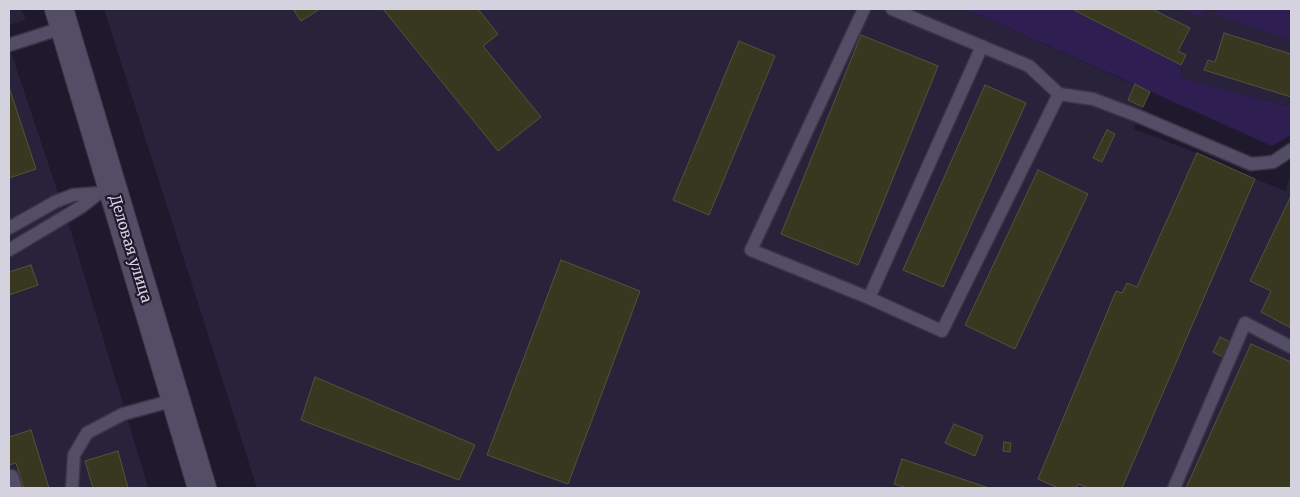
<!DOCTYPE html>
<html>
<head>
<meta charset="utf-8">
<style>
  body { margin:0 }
  #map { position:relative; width:1300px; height:497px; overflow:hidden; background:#1e192d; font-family:Merriweather,serif }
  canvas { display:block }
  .frame { position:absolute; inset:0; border:10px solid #d5d2e0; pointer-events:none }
</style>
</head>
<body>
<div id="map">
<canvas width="1300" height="497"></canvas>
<div class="frame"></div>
</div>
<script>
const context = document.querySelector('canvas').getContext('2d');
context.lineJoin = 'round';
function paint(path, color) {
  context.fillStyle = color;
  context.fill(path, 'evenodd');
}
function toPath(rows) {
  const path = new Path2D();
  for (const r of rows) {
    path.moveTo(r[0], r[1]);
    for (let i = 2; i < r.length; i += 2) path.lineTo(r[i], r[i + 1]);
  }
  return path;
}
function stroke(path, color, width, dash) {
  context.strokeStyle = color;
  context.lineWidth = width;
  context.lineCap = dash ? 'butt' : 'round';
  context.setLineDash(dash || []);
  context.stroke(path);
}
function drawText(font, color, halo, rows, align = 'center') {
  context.font = font + ' Merriweather,serif';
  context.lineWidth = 4.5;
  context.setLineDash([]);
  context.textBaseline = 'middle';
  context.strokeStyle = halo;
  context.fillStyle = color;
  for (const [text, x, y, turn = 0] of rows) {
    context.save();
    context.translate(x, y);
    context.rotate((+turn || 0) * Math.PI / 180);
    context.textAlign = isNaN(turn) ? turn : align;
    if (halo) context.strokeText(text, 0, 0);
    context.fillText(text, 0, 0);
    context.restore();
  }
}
const built = toPath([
  [9,9,21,9,26,20,9,25],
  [104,9,966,9,1150,92,1137,117,1134,129,1197,153,1255,179,1286,191,1291,171,1291,488,412,488,406,486,410,488,257,488],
  [1220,337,1232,343,1225,358,1213,351],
  [1072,9,1291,9,1291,107,1182,78,1181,65],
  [9,46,73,238,148,487,145,488,9,488]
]);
const green = toPath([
  [966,9,1072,9,1181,65,1182,78,1291,107,1291,135,1272,146],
  [1182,9,1205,9,1204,19],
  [1218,9,1281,9,1291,11,1291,40,1216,15]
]);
const building = toPath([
  [293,9,320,9,301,21,293,9],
  [383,9,478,9,498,34,483,46,541,117,498,151,383,9],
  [1072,9,1152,9,1190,28,1178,51,1186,55,1181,65,1072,9],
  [1224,33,1291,54,1291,97,1204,70,1208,60,1215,62,1224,33],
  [861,35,938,66,858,265,781,234,861,35],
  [739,41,775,56,709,215,673,200,739,41],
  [1135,84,1150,92,1143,107,1128,100,1135,84],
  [985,85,1026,103,943,287,903,270,985,85],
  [9,87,36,169,9,178,9,87],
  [1107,130,1115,134,1102,162,1093,158,1107,130],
  [1197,153,1255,179,1122,488,1089,488,1078,484,1076,488,1058,488,1038,479,1116,291,1122,293,1127,283,1137,287,1197,153],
  [1038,170,1088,194,1015,349,965,325,1038,170],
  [1291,196,1291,328,1261,312,1271,291,1250,281,1291,196],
  [561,260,640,291,568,484,487,455,561,260],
  [31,265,38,285,9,295,9,272,31,265],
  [1220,337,1232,343,1225,358,1213,352,1220,337],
  [1251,344,1291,362,1291,488,1186,488,1251,344],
  [315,377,475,445,459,480,301,420,315,377],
  [954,424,983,436,975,456,945,443,954,424],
  [31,430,49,488,24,488,16,463,9,465,9,437,31,430],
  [1004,442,1011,443,1010,452,1003,451,1004,442],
  [118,451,128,488,93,488,85,461,118,451],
  [902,459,989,488,907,488,894,484,902,459]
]);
const lane = toPath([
  [864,9,751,250,869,298,942,331,1059,94],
  [892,9,1029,66,1059,94,1093,99,1138,116,1251,164,1273,162,1291,150],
  [9,45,65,27],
  [9,228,55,202,73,195,99,193],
  [9,250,81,207,99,193,112,187],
  [869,298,982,46],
  [9,477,12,476,16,488],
  [72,488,74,455,87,433,123,414,175,400],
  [1174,488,1245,323,1291,347]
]);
const secondary = toPath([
  [59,9,202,488]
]);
const streetNames = [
  ["Деловая улица",130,249,73]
];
paint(built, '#29223b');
paint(green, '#2f1e51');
paint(building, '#383820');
stroke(building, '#53533a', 1);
stroke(lane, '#3a3545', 15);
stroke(secondary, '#3a3545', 30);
stroke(lane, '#534e65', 12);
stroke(secondary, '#534e65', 28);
drawText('15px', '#d5d2e0', '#1e192d', streetNames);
</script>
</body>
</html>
